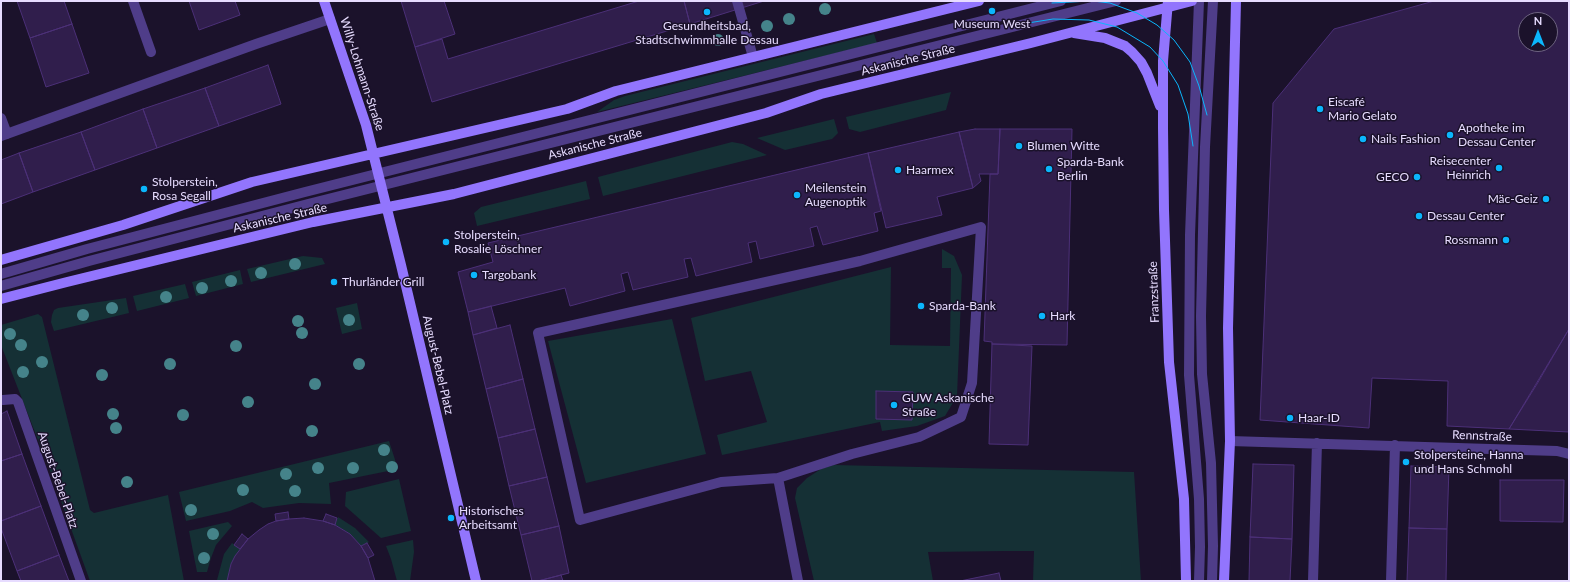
<!DOCTYPE html>
<html>
<head>
<meta charset="utf-8">
<style>
  body { margin:0 }
  #map { position:relative; width:1570px; height:582px; overflow:hidden; background:#1b122b; font-family:Lato,sans-serif }
  canvas { display:block }
  .frame { position:absolute; inset:0; border:2px solid #e7dcff; pointer-events:none }
  .north { position:absolute; left:1518px; top:12px; width:40px; height:40px; box-sizing:border-box; background:#1b122b; border:1px solid #6d6380; border-radius:50%; rotate:0deg; font-size:11px; font-weight:700; line-height:16px; text-align:center; color:#e7dcff }
  .north::after { content:''; display:block; margin:auto; width:14px; height:18px; background:#0bb6fc; clip-path:polygon(50% 0,100% 100%,50% 72%,0 100%) }
</style>
</head>
<body>
<div id="map">
<canvas width="1570" height="582"></canvas>
<div class="frame"></div>
<div class="north">N</div>
</div>
<script>
const context = document.querySelector('canvas').getContext('2d');
context.lineJoin = 'round';
function paint(path, color) {
  context.fillStyle = color;
  context.fill(path, 'evenodd');
}
function toPath(rows) {
  const path = new Path2D();
  for (const r of rows) {
    path.moveTo(r[0], r[1]);
    for (let i = 2; i < r.length; i += 2) path.lineTo(r[i], r[i + 1]);
  }
  return path;
}
function stroke(path, color, width, dash) {
  context.strokeStyle = color;
  context.lineWidth = width;
  context.lineCap = dash ? 'butt' : 'round';
  context.setLineDash(dash || []);
  context.stroke(path);
}
function drawText(font, color, halo, rows, align = 'center') {
  context.font = font + ' Lato,sans-serif';
  context.lineWidth = 3;
  context.setLineDash([]);
  context.textBaseline = 'middle';
  context.strokeStyle = halo;
  context.fillStyle = color;
  for (const [text, x, y, turn = 0] of rows) {
    context.save();
    context.translate(x, y);
    context.rotate((+turn || 0) * Math.PI / 180);
    context.textAlign = isNaN(turn) ? turn : align;
    if (halo) context.strokeText(text, 0, 0);
    context.fillText(text, 0, 0);
    context.restore();
  }
}
const green = toPath([
  [874,34,877,43,597,112,614,100,625,96],
  [951,92,946,110,860,132,849,129,846,117],
  [834,119,838,133,832,139,785,150,757,138],
  [732,142,743,144,767,155,603,196,598,177],
  [586,181,590,199,477,226,474,213,481,207],
  [942,249,954,256,962,275,957,396,945,416,917,426,882,431,880,422,722,455,717,435,767,422,751,371,705,381,691,318,891,267,890,345,950,346,951,268,942,268],
  [303,256,322,258,325,264,251,282,247,269],
  [240,270,243,284,196,296,192,282],
  [185,284,189,298,137,311,133,296],
  [126,298,129,313,54,331,51,322,52,315,54,310,58,308],
  [357,303,362,329,342,334,336,308],
  [38,314,42,317,90,510,94,513,168,495,184,581,90,581,49,468,1,345,1,325],
  [672,319,706,454,586,483,548,341],
  [389,441,398,469,329,483,331,504,299,503,263,508,252,502,230,511,186,521,179,492],
  [834,465,1134,472,1141,581,1033,581,1034,551,1005,551,928,552,933,581,814,581,795,498,797,488,807,478,821,469],
  [399,479,411,531,381,538,345,506,346,492],
  [338,517,355,528,369,542,361,546,350,534,335,525],
  [228,522,232,526,216,545,211,558,207,572,197,572,189,531],
  [413,540,414,552,410,581,397,581,391,559,386,546],
  [232,543,240,549,231,564,227,581,217,580,224,554]
]);
const building = toPath([
  [17,1,64,1,72,24,30,38,17,1],
  [189,1,235,1,240,15,199,30,189,1],
  [401,1,444,1,455,34,415,47,401,1],
  [639,1,684,1,690,24,432,102,415,47,442,39,448,59,639,1],
  [684,1,764,1,690,24,684,1],
  [1434,1,1569,1,1569,329,1509,429,1447,426,1448,381,1372,378,1369,428,1260,420,1273,103,1334,29,1434,1],
  [1526,20,1550,20,1550,44,1526,44,1526,20],
  [72,24,89,73,46,87,30,38,72,24],
  [268,65,281,104,219,126,205,88,268,65],
  [205,88,219,126,157,148,143,109,205,88],
  [143,109,157,148,95,170,81,132,143,109],
  [975,129,1000,129,998,174,979,174,981,181,973,188,959,132,975,129],
  [1000,129,1072,129,1067,345,992,344,992,342,984,341,990,174,998,174,1000,129],
  [81,132,95,170,33,192,19,153,81,132],
  [959,132,973,188,937,197,942,215,886,228,868,153,959,132],
  [19,153,33,192,1,204,1,160,19,153],
  [868,153,881,211,874,213,878,231,823,245,817,226,810,228,814,246,760,259,756,241,748,243,752,262,696,276,691,258,684,259,688,277,633,290,628,272,621,274,625,291,570,306,565,288,468,312,458,272,493,262,488,243,868,153],
  [491,306,497,328,473,335,468,312,491,306],
  [510,325,523,379,486,389,473,335,510,325],
  [1569,329,1569,432,1509,429,1537,384,1569,329],
  [992,344,1032,346,1028,445,989,444,992,344],
  [523,379,535,429,498,438,486,389,523,379],
  [876,391,913,392,912,420,876,419,876,391],
  [7,411,22,454,1,461,1,414,7,411],
  [535,429,547,477,509,486,498,438,535,429],
  [22,454,41,506,1,521,1,461,22,454],
  [1253,464,1294,465,1292,539,1250,537,1253,464],
  [1411,466,1449,467,1447,529,1409,528,1411,466],
  [547,477,559,526,521,535,509,486,547,477],
  [1500,480,1564,480,1563,522,1500,521,1500,480],
  [41,506,59,555,17,571,1,528,1,521,41,506],
  [288,512,289,519,276,521,275,514,288,512],
  [326,514,337,518,335,525,323,521,326,514],
  [304,518,323,521,335,525,350,534,361,546,368,558,375,581,227,581,231,564,235,556,248,539,259,530,268,524,276,521,289,519,304,518],
  [559,526,569,573,538,581,532,581,521,535,559,526],
  [1409,528,1447,529,1446,581,1407,581,1409,528],
  [242,534,248,539,240,549,234,545,242,534],
  [1250,537,1292,539,1290,581,1249,581,1250,537],
  [367,543,374,555,368,558,361,546,367,543],
  [59,555,69,581,21,581,17,571,59,555],
  [999,573,1001,581,960,581,999,573],
  [561,575,563,581,538,581,561,575]
]);
const lane = toPath([
  [133,1,151,52],
  [737,1,753,57],
  [1199,1,1190,235,1189,375,1199,499,1200,547,1199,581],
  [1,118,7,134],
  [1,136,256,44,330,19],
  [1,274,87,249,305,192,1061,1],
  [1,286,89,261,308,204,1116,1],
  [3,400,15,399,18,402,81,581],
  [778,478,721,482,580,520,538,333,860,261,981,227,972,383,961,417,919,437,852,454,778,478,798,581],
  [1212,581,1213,546,1211,463,1202,374,1201,316,1205,147,1213,1]
]);
const street = toPath([
  [1230,441,1490,449,1557,451,1569,454],
  [1313,581,1317,443],
  [1391,581,1395,445]
]);
const secondary = toPath([
  [324,1,366,125,401,265,476,581],
  [1168,1,1163,61,1163,128,1164,210,1169,362,1184,499,1186,581],
  [1074,33,1105,38,1125,46,1132,52,1141,62,1147,73,1160,106],
  [1,260,123,225,252,182,567,109,616,91,979,1],
  [1,299,67,282,313,222,454,194,766,113,821,94,1031,43,1192,1],
  [1224,581,1230,441,1228,328,1236,1]
]);
const tram = toPath([
  [1093,1,1110,3,1137,13,1157,25,1174,40,1190,62,1199,86,1207,115],
  [1052,3,1091,1],
  [1028,23,1053,19,1089,20,1117,27,1150,47,1163,61,1178,85,1188,114,1193,146]
]);
const trees = [
  [825,9],
  [789,19],
  [767,26],
  [718,40],
  [295,264],
  [261,273],
  [231,281],
  [202,288],
  [166,297],
  [112,308],
  [83,315],
  [349,320],
  [298,321],
  [302,333],
  [10,334],
  [21,345],
  [236,346],
  [42,362],
  [170,364],
  [359,364],
  [23,372],
  [102,375],
  [315,384],
  [248,402],
  [113,414],
  [183,415],
  [116,428],
  [312,431],
  [384,450],
  [392,467],
  [318,468],
  [353,468],
  [286,474],
  [127,482],
  [243,490],
  [295,491],
  [191,510],
  [213,534],
  [204,558]
];
const markers = [
  [992,11,4,"#0bb6fc"],
  [707,12,4,"#0bb6fc"],
  [1320,109,4,"#0bb6fc"],
  [1450,135,4,"#0bb6fc"],
  [1363,139,4,"#0bb6fc"],
  [1019,146,4,"#0bb6fc"],
  [1499,168,4,"#0bb6fc"],
  [1049,169,4,"#0bb6fc"],
  [898,170,4,"#0bb6fc"],
  [1417,177,4,"#0bb6fc"],
  [144,189,4,"#0bb6fc"],
  [797,195,4,"#0bb6fc"],
  [1546,199,4,"#0bb6fc"],
  [1419,216,4,"#0bb6fc"],
  [1506,240,4,"#0bb6fc"],
  [446,242,4,"#0bb6fc"],
  [474,275,4,"#0bb6fc"],
  [334,282,4,"#0bb6fc"],
  [921,306,4,"#0bb6fc"],
  [1042,316,4,"#0bb6fc"],
  [894,405,4,"#0bb6fc"],
  [1290,418,4,"#0bb6fc"],
  [1406,462,4,"#0bb6fc"],
  [451,518,4,"#0bb6fc"]
];
const poiNames = [
  ["Museum West",992,24,"center"],
  ["Gesundheitsbad,",707,26,"center"],
  ["Stadtschwimmhalle Dessau",707,40,"center"],
  ["Eiscafé",1328,102],
  ["Mario Gelato",1328,116],
  ["Apotheke im",1458,128],
  ["Dessau Center",1458,142],
  ["Nails Fashion",1371,139],
  ["Blumen Witte",1027,146],
  ["Reisecenter",1491,161,"right"],
  ["Heinrich",1491,175,"right"],
  ["Sparda-Bank",1057,162],
  ["Berlin",1057,176],
  ["Haarmex",906,170],
  ["GECO",1409,177,"right"],
  ["Stolperstein,",152,182],
  ["Rosa Segall",152,196],
  ["Meilenstein",805,188],
  ["Augenoptik",805,202],
  ["Mäc-Geiz",1538,199,"right"],
  ["Dessau Center",1427,216],
  ["Stolperstein,",454,235],
  ["Rosalie Löschner",454,249],
  ["Rossmann",1498,240,"right"],
  ["Targobank",482,275],
  ["Thurländer Grill",342,282],
  ["Sparda-Bank",929,306],
  ["Hark",1050,316],
  ["GUW Askanische",902,398],
  ["Straße",902,412],
  ["Haar-ID",1298,418],
  ["Stolpersteine, Hanna",1414,455],
  ["und Hans Schmohl",1414,469],
  ["Historisches",459,511],
  ["Arbeitsamt",459,525]
];
const streetNames = [
  ["Askanische Straße",908,60,-14],
  ["Willy-Lohmann-Straße",362,74,72],
  ["Askanische Straße",595,144,-14],
  ["Askanische Straße",280,218,-13],
  ["Franzstraße",1154,292,-92],
  ["August-Bebel-Platz",438,365,77],
  ["Rennstraße",1482,436,2],
  ["August-Bebel-Platz",58,480,71]
];
paint(green, '#153035');
paint(building, '#301e4c');
stroke(building, '#4c3078', 1);
stroke(lane, '#4f3d89', 10);
stroke(street, '#4f3d89', 10);
stroke(secondary, '#9275fd', 10);
stroke(tram, '#0bb6fc', 1);
context.fillStyle = '#45838a';
for (const [x, y] of trees) {
  context.beginPath();
  context.arc(x, y, 6, 0, 2 * Math.PI);
  context.fill();
}
for (const [x, y, r, color] of markers) {
  const dot = new Path2D();
  dot.arc(x, y, r, 0, 2 * Math.PI);
  context.fillStyle = color;
  context.fill(dot);
  stroke(dot, '#1b122b', 1.5);
}
drawText('12px', '#e7dcff', '#1b122b', poiNames, 'left');
drawText('12px', '#e7dcff', '#1b122b', streetNames);
</script>
</body>
</html>
